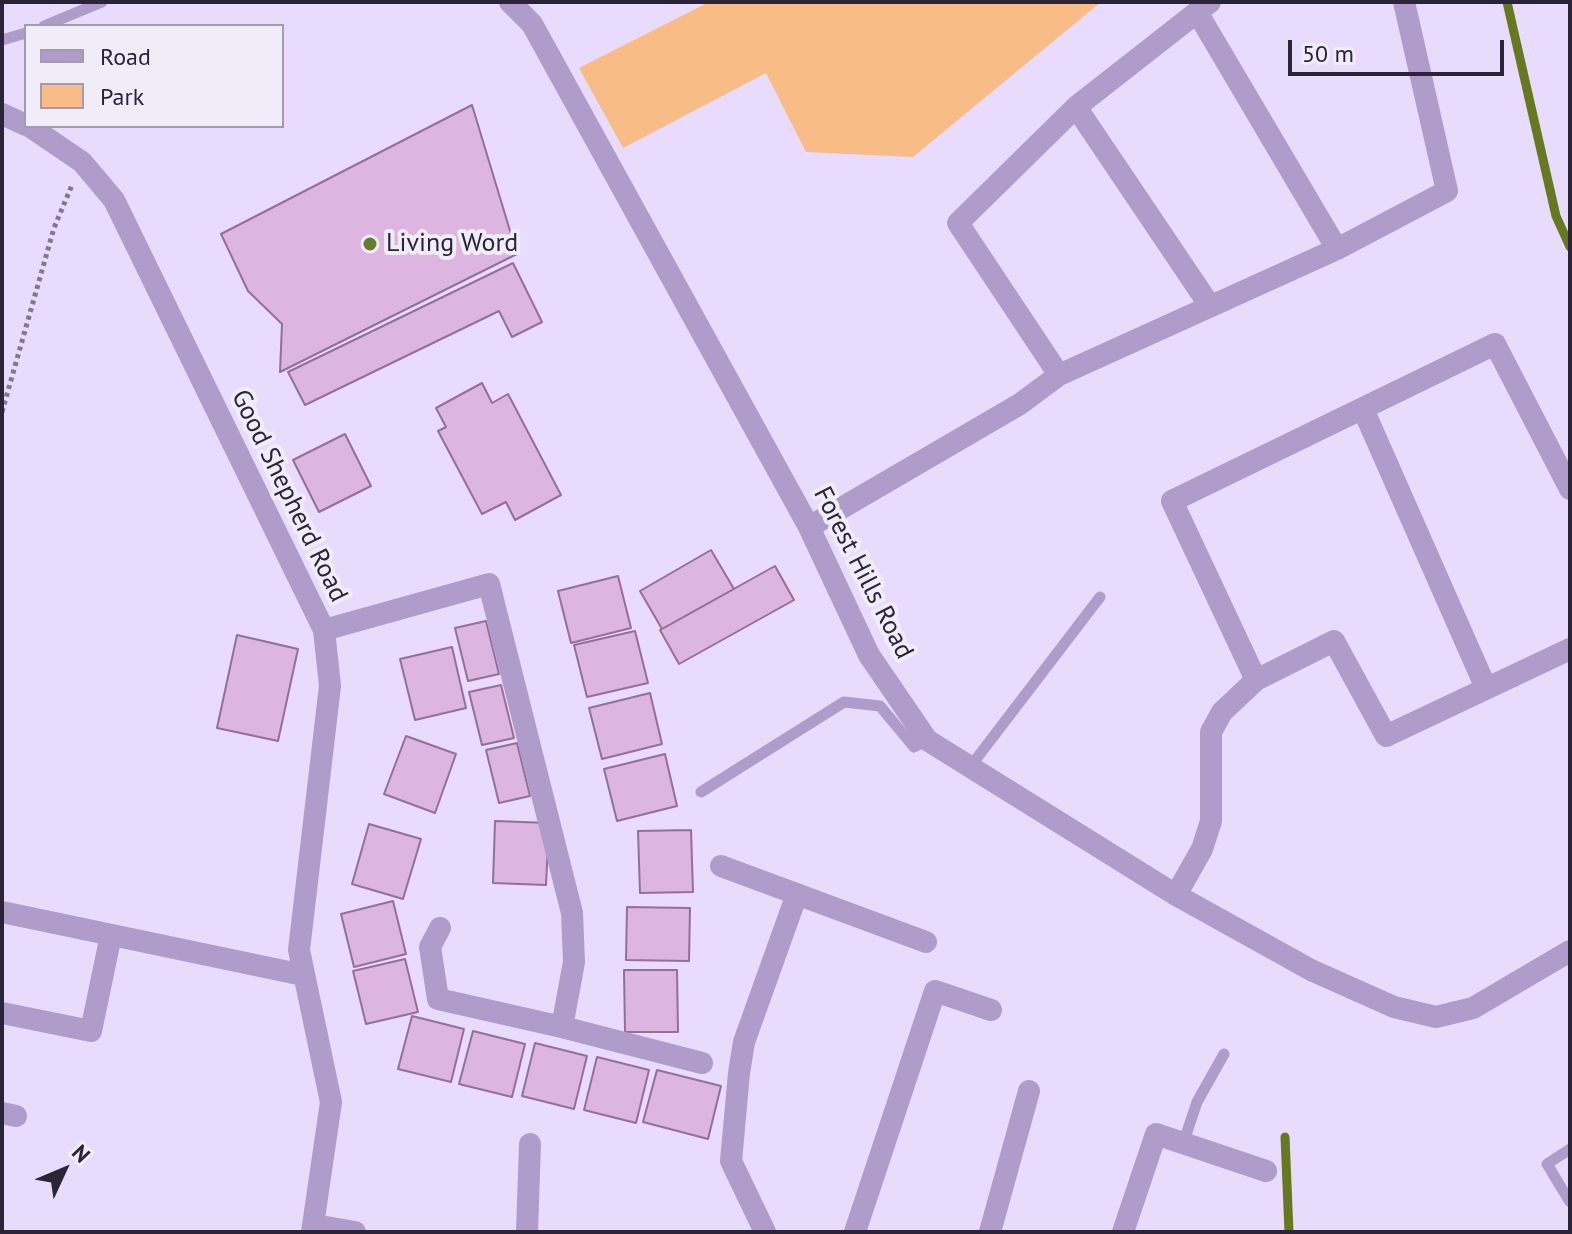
<!DOCTYPE html>
<html>
<head>
<meta charset="utf-8">
<style>
  body { margin:0 }
  #map { position:relative; width:1572px; height:1234px; overflow:hidden; background:#e8dbfb; font-family:"PT Sans",sans-serif }
  canvas { display:block }
  .frame { position:absolute; inset:0; border:4px solid #2b2337; pointer-events:none }
  .legend { position:absolute; left:24px; top:24px; width:260px; height:104px; box-sizing:border-box; background:#f1edf8; border:2px solid #a29cab; margin:0; padding:10px 14px; list-style:none; font-size:24px; color:#2b2337 }
  .legend li { display:flex; align-items:center; gap:16px; height:40px }
  .legend b { width:40px; border:2px solid #a29cab }
  .north { position:absolute; left:24px; top:1130px; width:80px; height:80px; -webkit-text-stroke:6px #f1edf8; paint-order:stroke; rotate:46deg; font-size:22px; font-weight:700; line-height:32px; text-align:center; color:#2b2337 }
  .north::after { content:''; display:block; margin:auto; width:28px; height:36px; background:#2b2337; clip-path:polygon(50% 0,100% 100%,50% 72%,0 100%) }
  .scale { position:absolute; left:1288px; top:40px; width:216px; height:36px; box-sizing:border-box; border:4px solid #2b2337; border-top:0; padding-left:10px; font-size:24px; line-height:28px; white-space:nowrap; color:#2b2337; -webkit-text-stroke:6px #f1edf8; paint-order:stroke }
</style>
</head>
<body>
<div id="map">
<canvas width="1572" height="1234"></canvas>
<div class="frame"></div>
<ul class="legend">
<li><b style="height:10px;background:#af9cca"></b>Road</li>
<li><b style="height:22px;background:#f8bc86"></b>Park</li>
</ul>
<div class="north">N</div>
<div class="scale">50 m</div>
</div>
<script>
const context = document.querySelector('canvas').getContext('2d');
context.lineJoin = 'round';
function paint(path, color) {
  context.fillStyle = color;
  context.fill(path, 'evenodd');
}
function toPath(rows) {
  const path = new Path2D();
  for (const r of rows) {
    path.moveTo(r[0], r[1]);
    for (let i = 2; i < r.length; i += 2) path.lineTo(r[i], r[i + 1]);
  }
  return path;
}
function stroke(path, color, width, dash) {
  context.strokeStyle = color;
  context.lineWidth = width;
  context.lineCap = dash ? 'butt' : 'round';
  context.setLineDash(dash || []);
  context.stroke(path);
}
function drawText(font, color, halo, rows, align = 'center') {
  context.font = font + ' "PT Sans",sans-serif';
  context.lineWidth = 8;
  context.setLineDash([]);
  context.textBaseline = 'middle';
  context.strokeStyle = halo;
  context.fillStyle = color;
  for (const [text, x, y, turn = 0] of rows) {
    context.save();
    context.translate(x, y);
    context.rotate((+turn || 0) * Math.PI / 180);
    context.textAlign = isNaN(turn) ? turn : align;
    if (halo) context.strokeText(text, 0, 0);
    context.fillText(text, 0, 0);
    context.restore();
  }
}
const green = toPath([
  [709,2,1101,2,913,157,806,152,766,73,623,148,579,68]
]);
const stream = toPath([
  [1507,2,1556,216,1570,247],
  [1285,1137,1289,1232]
]);
const building = toPath([
  [472,105,517,254,280,372,282,324,248,291,221,234,472,105],
  [513,263,542,322,512,337,499,311,305,405,288,372,513,263],
  [482,383,492,403,508,394,561,495,515,520,506,502,482,514,438,431,446,427,436,408,482,383],
  [345,434,371,486,319,512,293,460,345,434],
  [711,550,734,589,662,629,640,591,711,550],
  [775,566,794,600,679,664,660,630,775,566],
  [618,576,631,628,571,643,558,591,618,576],
  [486,621,499,674,468,681,455,628,486,621],
  [635,631,648,683,587,697,574,645,635,631],
  [237,635,298,649,278,741,217,728,237,635],
  [452,647,466,708,415,720,400,659,452,647],
  [501,685,514,738,482,745,469,692,501,685],
  [650,693,662,744,602,759,589,708,650,693],
  [406,736,456,754,435,813,384,794,406,736],
  [517,743,530,796,499,803,486,750,517,743],
  [665,754,677,806,617,821,604,769,665,754],
  [495,821,549,823,546,885,493,883,495,821],
  [369,824,421,839,403,899,352,884,369,824],
  [691,830,693,892,640,893,638,831,691,830],
  [393,901,406,954,354,967,341,914,393,901],
  [627,907,690,908,689,961,626,960,627,907],
  [405,959,418,1012,366,1024,353,971,405,959],
  [624,970,677,970,678,1032,625,1032,624,970],
  [412,1016,464,1029,451,1082,398,1069,412,1016],
  [473,1031,525,1044,512,1097,459,1084,473,1031],
  [535,1043,587,1056,574,1109,522,1096,535,1043],
  [597,1057,649,1070,636,1123,584,1110,597,1057],
  [657,1070,721,1086,708,1139,643,1122,657,1070]
]);
const path = toPath([
  [2,412,54,228,72,185]
]);
const lane = toPath([
  [44,26,102,2],
  [2,40,26,33],
  [970,767,1100,597],
  [701,792,844,702,880,706,914,747,927,740],
  [1183,1144,1197,1102,1224,1054],
  [1570,1149,1547,1164,1570,1202]
]);
const street = toPath([
  [510,2,532,24,809,527,869,655,927,740,1176,895,1311,970,1394,1007,1436,1017,1473,1008,1570,951],
  [1197,12,1337,249],
  [1076,107,1210,306],
  [2,114,26,125],
  [29,126,82,162,114,200,324,630,330,686,299,950,331,1102,312,1232],
  [1059,375,958,223,1076,107,1210,2],
  [1363,409,1486,688],
  [809,527,1020,404,1059,375,1337,249,1447,191,1404,2],
  [324,630,489,584,572,913,574,962,562,1027],
  [1256,680,1172,501,1495,344,1570,489],
  [721,866,926,942],
  [1176,895,1202,849,1211,821,1211,732,1222,712,1256,680,1334,641,1386,736,1570,649],
  [2,912,303,975],
  [440,928,430,947,438,999,562,1027,702,1063],
  [2,1013,91,1031,111,935],
  [2,1113,16,1116],
  [314,1225,355,1232],
  [527,1232,530,1144],
  [765,1232,731,1161,739,1073,744,1042,797,894],
  [855,1232,935,991,991,1010],
  [990,1232,1029,1091],
  [1123,1232,1156,1134,1266,1171]
]);
const markers = [
  [370,244,8,"#677d2e"]
];
const poiNames = [
  ["Living Word",386,244]
];
const streetNames = [
  ["Good Shepherd Road",289,496,64],
  ["Forest Hills Road",863,573,63]
];
paint(green, '#f8bc86');
stroke(stream, '#657921', 9);
paint(building, '#ddb5e1');
stroke(building, '#946f98', 2);
stroke(path, '#827791', 5, [4, 4]);
stroke(lane, '#af9cca', 11);
stroke(street, '#af9cca', 22);
for (const [x, y, r, color] of markers) {
  const dot = new Path2D();
  dot.arc(x, y, r, 0, 2 * Math.PI);
  context.fillStyle = color;
  context.fill(dot);
  stroke(dot, '#f1edf8', 3);
}
drawText('26px', '#2b2337', '#f1edf8', poiNames, 'left');
drawText('26px', '#2b2337', '#f1edf8', streetNames);
</script>
</body>
</html>
